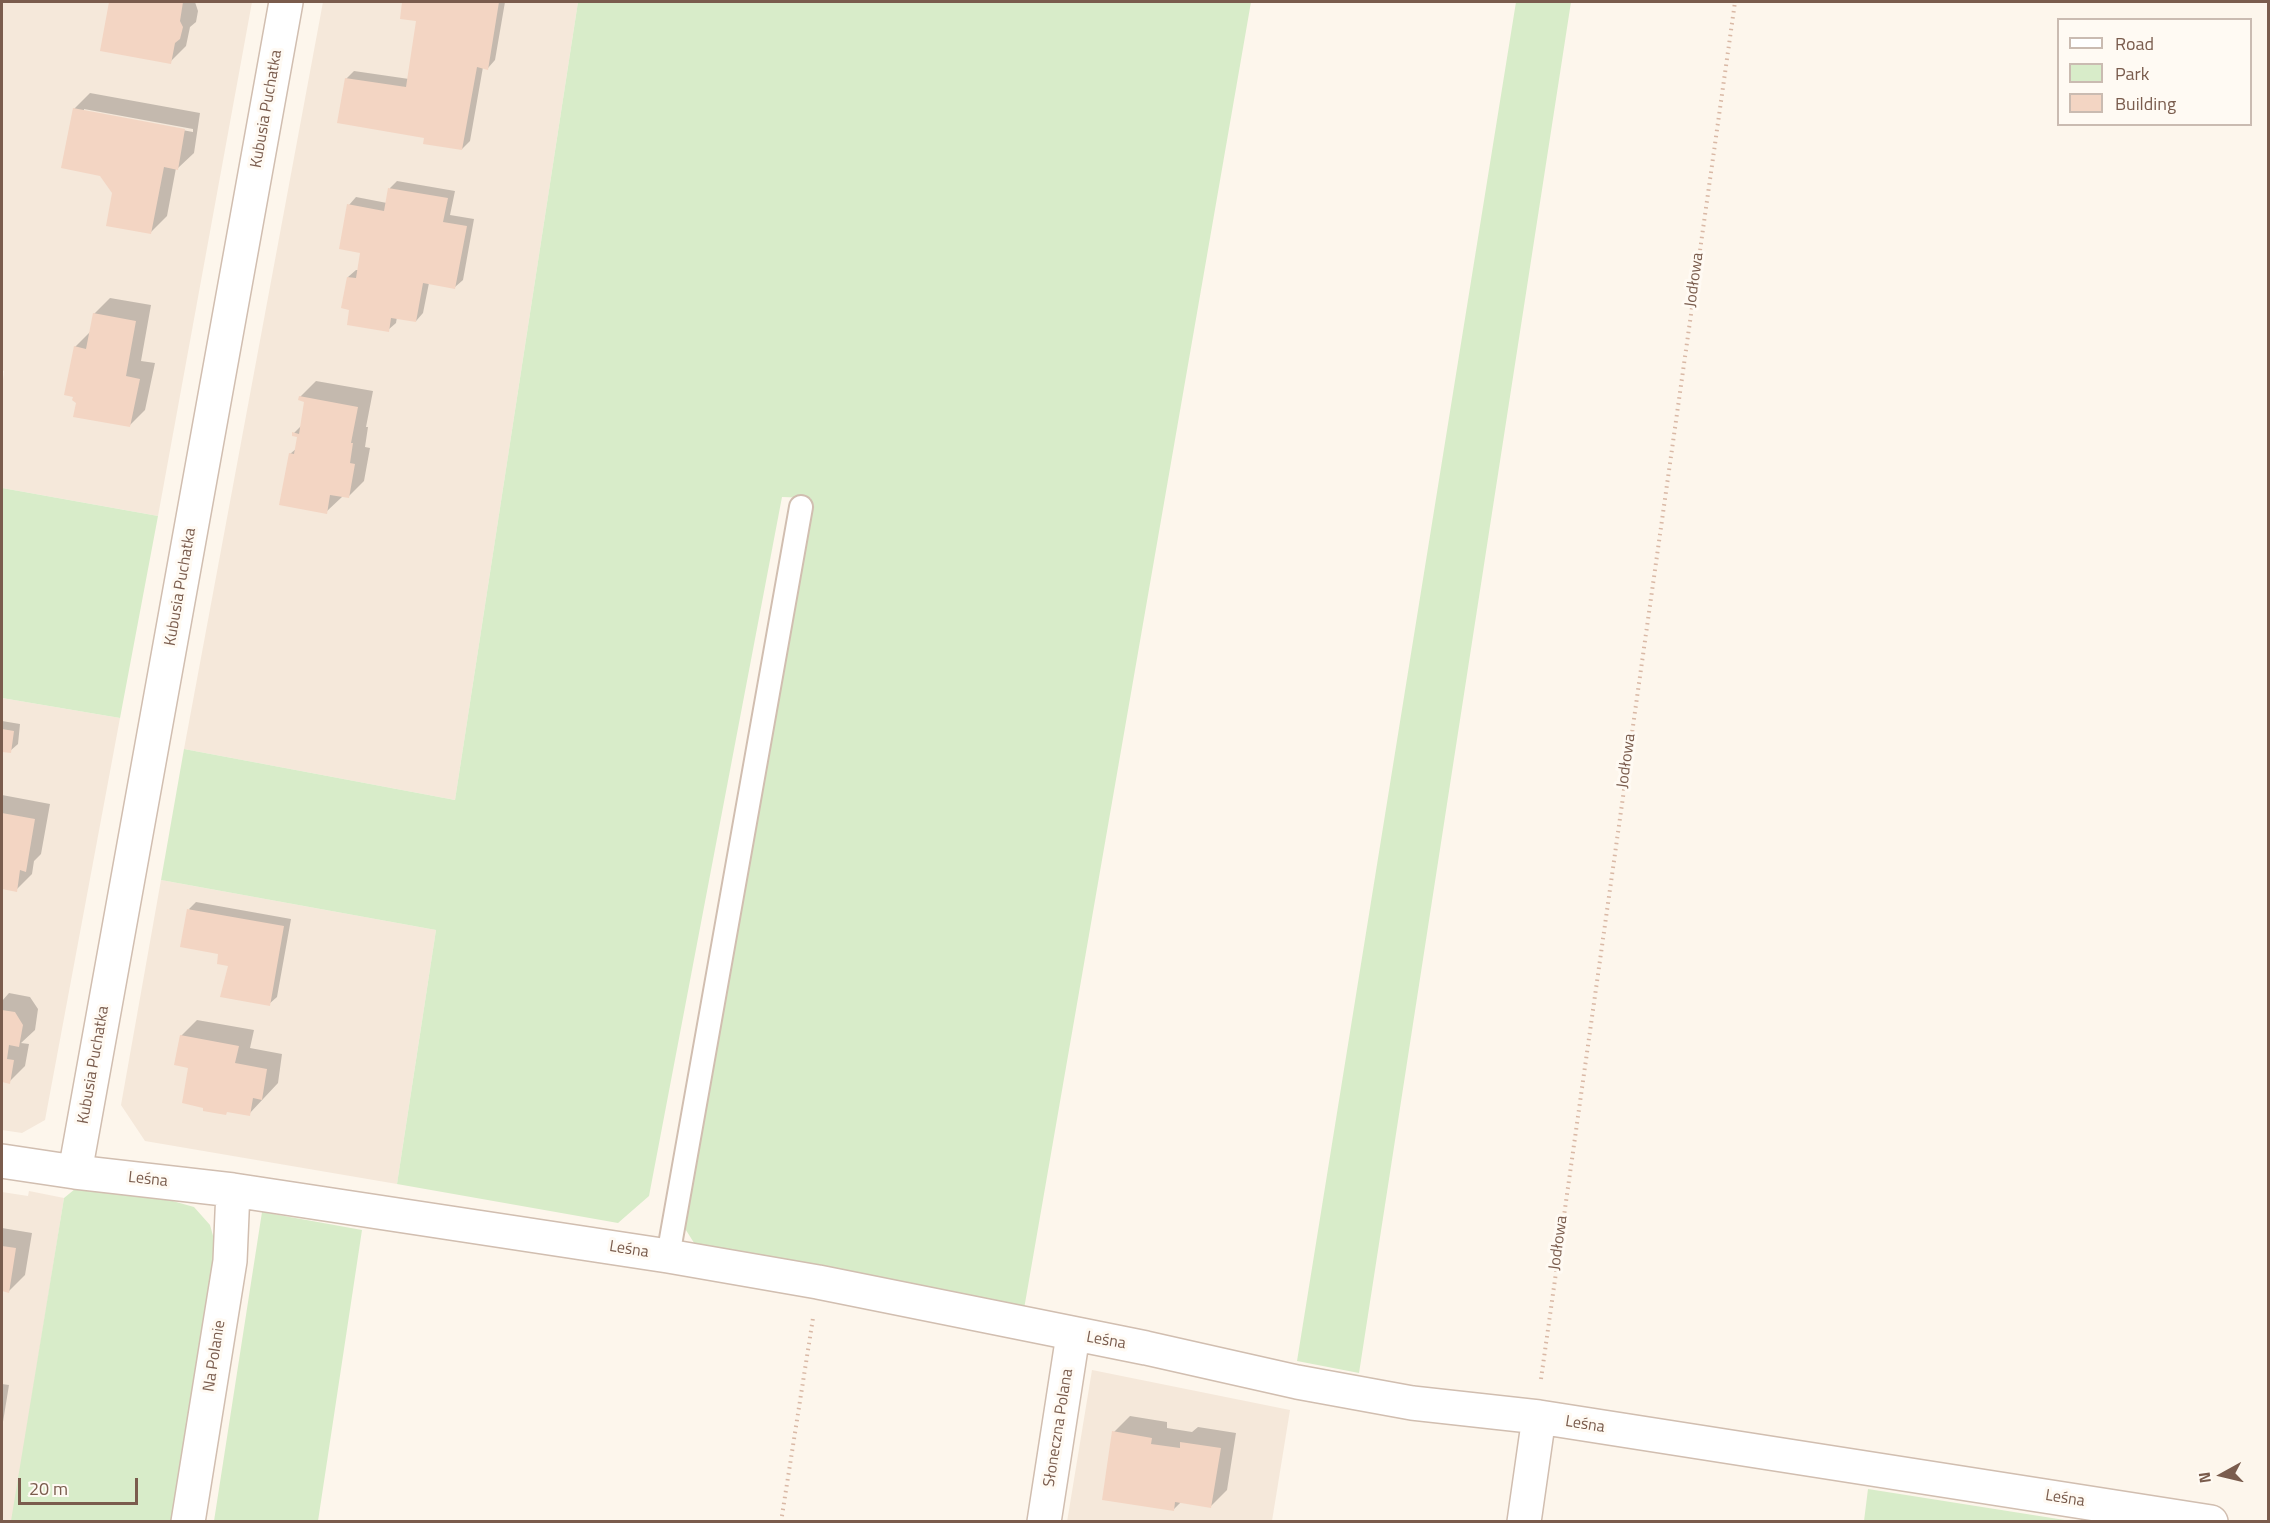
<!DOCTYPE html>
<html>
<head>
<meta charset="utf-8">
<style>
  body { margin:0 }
  #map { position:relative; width:2270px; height:1523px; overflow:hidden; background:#fdf6ec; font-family:"Titillium Web",sans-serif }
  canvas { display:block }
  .frame { position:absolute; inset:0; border:3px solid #7a5c4d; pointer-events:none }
  .legend { position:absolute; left:2057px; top:18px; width:195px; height:108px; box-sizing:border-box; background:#fffaf3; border:2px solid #cabbb1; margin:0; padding:8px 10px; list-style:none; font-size:18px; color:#7a5c4d }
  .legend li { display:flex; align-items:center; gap:12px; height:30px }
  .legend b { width:30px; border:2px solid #cabbb1 }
  .north { position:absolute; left:2192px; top:1445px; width:60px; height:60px; -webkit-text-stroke:4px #fffaf3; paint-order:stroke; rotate:262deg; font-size:16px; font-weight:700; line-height:24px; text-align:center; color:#7a5c4d }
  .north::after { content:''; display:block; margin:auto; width:21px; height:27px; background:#7a5c4d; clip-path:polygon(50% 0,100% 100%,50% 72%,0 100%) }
  .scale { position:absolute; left:18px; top:1478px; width:120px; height:27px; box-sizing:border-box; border:3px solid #7a5c4d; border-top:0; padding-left:8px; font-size:18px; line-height:21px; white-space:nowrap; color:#7a5c4d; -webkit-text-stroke:4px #fffaf3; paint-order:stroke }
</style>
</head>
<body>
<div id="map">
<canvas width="2270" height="1523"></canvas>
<div class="frame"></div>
<ul class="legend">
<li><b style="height:8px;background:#fff"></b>Road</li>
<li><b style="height:16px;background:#d8ecc9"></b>Park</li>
<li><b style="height:16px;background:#f3d5c3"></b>Building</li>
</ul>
<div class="north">N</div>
<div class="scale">20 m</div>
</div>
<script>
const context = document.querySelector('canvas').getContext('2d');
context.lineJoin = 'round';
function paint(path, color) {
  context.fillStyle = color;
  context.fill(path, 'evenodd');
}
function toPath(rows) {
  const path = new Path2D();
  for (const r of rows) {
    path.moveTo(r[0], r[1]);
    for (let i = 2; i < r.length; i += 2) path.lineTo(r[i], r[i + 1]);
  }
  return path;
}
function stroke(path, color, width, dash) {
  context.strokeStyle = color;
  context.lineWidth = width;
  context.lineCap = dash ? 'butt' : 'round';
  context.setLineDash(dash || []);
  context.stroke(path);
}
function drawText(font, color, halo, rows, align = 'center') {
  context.font = font + ' "Titillium Web",sans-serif';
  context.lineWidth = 6;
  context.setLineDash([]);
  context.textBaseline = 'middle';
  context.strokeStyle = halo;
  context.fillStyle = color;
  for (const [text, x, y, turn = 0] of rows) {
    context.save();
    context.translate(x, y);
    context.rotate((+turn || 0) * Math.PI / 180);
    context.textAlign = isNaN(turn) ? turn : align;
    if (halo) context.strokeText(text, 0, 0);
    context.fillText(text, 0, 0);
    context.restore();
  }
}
const residential = toPath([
  [2,2,252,2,158,516,2,488,2,388,4,371,2,370],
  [323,2,578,2,455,800,184,749],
  [2,698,120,718,45,1120,22,1133,2,1130],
  [161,880,436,930,397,1184,145,1141,121,1105],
  [29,1191,64,1198,12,1521,14,1521,2,1522,2,1192,28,1196],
  [1092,1370,1290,1410,1272,1521,1067,1522]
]);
const green = toPath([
  [578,2,1251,2,1024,1309,696,1246,684,1227,811,498,782,497,649,1196,618,1223,397,1184,436,930,161,880,184,749,455,800],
  [1516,2,1571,2,1359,1373,1297,1361],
  [2,488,158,516,120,718,2,698],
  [75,1189,108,1189,162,1198,194,1207,210,1225,217,1250,173,1521,11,1521,64,1198],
  [262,1212,362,1230,318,1521,214,1521],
  [1868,1489,2071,1521,1864,1521]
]);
const shadow = toPath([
  [111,2,195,2,198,11,196,22,190,27,186,46,170,62,102,49],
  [404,2,505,2,495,60,488,68,483,67,470,141,462,149,426,136,346,79,354,71,409,79,418,20,402,17],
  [90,93,200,113,194,153,178,168,176,168,167,216,151,232,113,193,74,109],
  [84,109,193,129,193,132,84,112],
  [397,181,455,191,450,215,474,219,463,280,455,287,429,283,423,313,416,321,397,317,396,323,388,330,351,309,348,277,356,270,358,270,361,252,349,205,356,197,387,203,390,188],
  [110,298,151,305,141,361,155,363,145,410,129,426,78,403,75,347,91,331,94,314],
  [316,381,373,391,366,427,368,427,365,447,370,448,364,481,348,497,343,496,326,512,290,454,297,448,298,436,294,433,302,425,306,401,300,397],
  [2,721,20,724,18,744,10,751,2,750],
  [2,795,50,804,41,854,34,861,32,874,16,890,2,887],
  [196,902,291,919,277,997,269,1004,220,953,189,909],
  [9,993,30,997,38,1009,35,1030,21,1043,29,1044,25,1066,9,1082,2,1081,2,1001],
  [197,1020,254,1030,250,1048,282,1054,278,1083,249,1114,190,1067,181,1036],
  [2,1228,32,1233,25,1275,9,1291,2,1290],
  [2,1384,9,1385,2,1428],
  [1130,1416,1167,1422,1167,1428,1192,1432,1198,1427,1236,1433,1227,1490,1211,1506,1182,1501,1173,1510,1114,1432]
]);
const building = toPath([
  [109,2,183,2,180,21,183,27,180,39,175,43,171,64,100,51],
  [402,2,499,2,488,70,477,67,462,150,423,144,424,138,337,123,345,78,406,87,416,21,400,19],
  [73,108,185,129,178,170,164,167,151,234,106,226,112,193,100,176,61,168],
  [388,188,448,198,443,222,467,226,455,289,423,283,416,322,391,318,389,332,347,325,349,310,341,308,347,277,356,278,360,253,339,249,347,204,384,211],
  [93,313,136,321,126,376,140,379,130,427,73,417,76,403,72,400,73,397,64,395,74,346,86,349],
  [299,396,358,407,351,443,353,443,350,463,355,464,349,498,330,495,327,514,279,505,289,453,294,454,297,437,292,436,292,432,299,434,304,402,298,400],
  [2,729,14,731,11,753,2,752],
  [2,813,35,819,26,872,20,870,17,892,2,889],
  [187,909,284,926,270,1006,220,997,228,966,217,964,218,954,180,947],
  [2,1010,15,1012,23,1025,19,1047,9,1045,7,1059,14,1060,10,1084,2,1082],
  [180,1035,239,1046,235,1063,267,1069,262,1100,253,1098,250,1116,227,1112,226,1115,203,1111,203,1108,182,1103,188,1068,174,1065],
  [2,1246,16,1248,9,1293,2,1291],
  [1112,1431,1152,1438,1151,1444,1180,1448,1180,1442,1221,1448,1211,1508,1175,1502,1174,1511,1102,1500]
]);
const path = toPath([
  [1541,1379,1735,2],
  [781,1522,813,1318]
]);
const lane = toPath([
  [668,1256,801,507]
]);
const street = toPath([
  [2,1161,75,1172,233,1190,668,1256,818,1282,1146,1348,1297,1382,1412,1403,1539,1417,2211,1522],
  [75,1172,286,2],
  [188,1522,230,1261,233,1190],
  [1044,1522,1073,1335],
  [1524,1522,1539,1417]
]);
const streetNames = [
  ["Kubusia Puchatka",267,109,-80],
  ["Jodłowa",1695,280,-82],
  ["Kubusia Puchatka",181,587,-80],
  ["Jodłowa",1627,761,-82],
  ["Kubusia Puchatka",94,1065,-80],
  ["Leśna",148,1180,6],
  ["Jodłowa",1559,1243,-82],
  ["Leśna",629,1250,9],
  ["Leśna",1106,1341,10],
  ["Na Polanie",215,1356,-81],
  ["Leśna",1585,1425,9],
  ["Słoneczna Polana",1059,1428,-81],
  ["Leśna",2065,1499,9]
];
paint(residential, '#f5e8da');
paint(green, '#d8ecc9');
paint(shadow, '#0003');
paint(building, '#f3d5c3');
stroke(lane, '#d1beb0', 26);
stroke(street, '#d1beb0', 36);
stroke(path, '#d9b8a5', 4, [1.5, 4.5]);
stroke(lane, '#fff', 22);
stroke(street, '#fff', 33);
drawText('16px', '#7a5c4d', '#fffaf3', streetNames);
</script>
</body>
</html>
